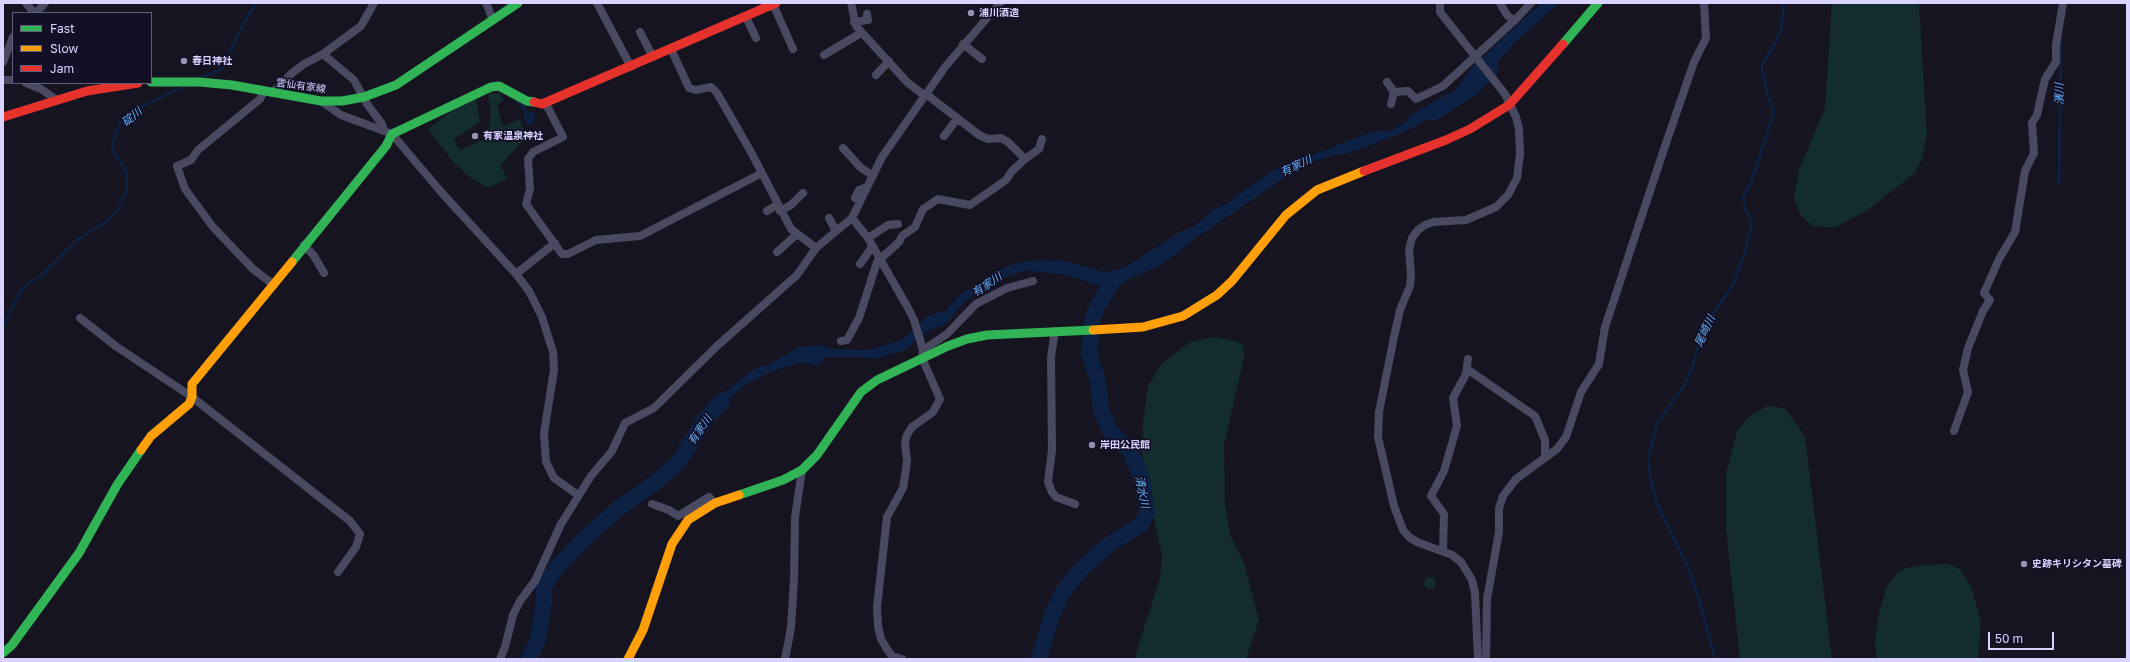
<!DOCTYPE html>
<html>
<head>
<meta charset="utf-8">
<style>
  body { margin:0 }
  #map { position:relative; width:2130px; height:662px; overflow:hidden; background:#161421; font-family:"Golos Text",sans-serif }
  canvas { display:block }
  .frame { position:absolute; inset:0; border:4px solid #d9d4ff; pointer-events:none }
  .legend { position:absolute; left:12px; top:12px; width:140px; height:72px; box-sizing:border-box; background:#130f26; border:1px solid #625e7d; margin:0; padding:5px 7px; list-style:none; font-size:12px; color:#d9d4ff }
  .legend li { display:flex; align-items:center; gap:8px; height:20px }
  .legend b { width:20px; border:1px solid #625e7d }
  .scale { position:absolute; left:1988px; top:632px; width:66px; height:18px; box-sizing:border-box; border:2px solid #d9d4ff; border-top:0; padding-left:5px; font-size:12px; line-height:14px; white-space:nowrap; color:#d9d4ff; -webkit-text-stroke:3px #130f26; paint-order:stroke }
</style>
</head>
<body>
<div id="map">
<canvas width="2130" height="662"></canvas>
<div class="frame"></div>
<ul class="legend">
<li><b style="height:5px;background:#30b455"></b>Fast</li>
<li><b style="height:5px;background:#ff9f0a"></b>Slow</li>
<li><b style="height:5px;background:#e5322d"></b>Jam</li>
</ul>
<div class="scale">50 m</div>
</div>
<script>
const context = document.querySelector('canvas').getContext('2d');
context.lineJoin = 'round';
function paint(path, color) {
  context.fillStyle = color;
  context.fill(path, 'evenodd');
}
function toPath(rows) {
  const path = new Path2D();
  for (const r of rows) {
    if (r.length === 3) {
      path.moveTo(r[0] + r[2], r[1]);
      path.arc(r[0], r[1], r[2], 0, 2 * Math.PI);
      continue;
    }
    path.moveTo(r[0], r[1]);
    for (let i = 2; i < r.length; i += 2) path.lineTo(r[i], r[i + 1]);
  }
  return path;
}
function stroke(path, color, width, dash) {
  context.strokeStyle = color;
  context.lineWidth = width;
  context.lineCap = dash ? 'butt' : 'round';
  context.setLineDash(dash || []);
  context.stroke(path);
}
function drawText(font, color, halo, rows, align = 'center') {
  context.font = font + ' "Golos Text","Noto Sans JP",sans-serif';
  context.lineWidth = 3.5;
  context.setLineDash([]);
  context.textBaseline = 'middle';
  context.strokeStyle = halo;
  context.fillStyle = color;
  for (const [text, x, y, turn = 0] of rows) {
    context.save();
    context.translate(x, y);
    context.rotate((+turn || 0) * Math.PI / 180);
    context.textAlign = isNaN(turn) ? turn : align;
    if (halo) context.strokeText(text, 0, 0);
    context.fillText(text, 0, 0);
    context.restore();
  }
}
const green = toPath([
  [1832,3,1919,3,1927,135,1922,160,1914,174,1866,211,1836,227,1823,227,1813,226,1801,216,1794,199,1799,170,1825,108],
  [499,92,504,100,497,105,503,127,520,119,526,137,501,165,507,179,488,188,471,178,454,163,428,129,456,108,476,99,480,122,454,139,459,150,486,139,491,118,488,94],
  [1214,337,1232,340,1242,344,1245,354,1224,444,1225,504,1230,535,1244,563,1259,620,1246,659,1136,659,1136,653,1160,578,1162,555,1142,462,1143,422,1148,386,1162,363,1190,342],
  [1767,406,1785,408,1805,436,1832,659,1740,659,1726,529,1726,473,1738,429,1750,416],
  [1948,564,1960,569,1971,586,1981,622,1978,659,1877,659,1875,641,1879,613,1887,586,1897,573,1904,569,1920,565],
  [1430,583,6]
]);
const water = toPath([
  [1541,3,1559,3,1514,43,1499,61,1496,80,1483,87,1478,94,1436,120,1429,119,1402,133,1371,145,1345,154,1332,155,1302,166,1197,237,1161,265,1129,279,1120,285,1103,287,1066,275,1026,270,996,280,966,300,946,324,926,332,904,350,879,358,827,357,817,366,802,362,773,371,746,384,700,424,723,394,751,371,769,364,800,347,823,345,832,349,868,350,902,340,928,316,945,311,962,293,986,280,992,273,1011,265,1028,261,1061,260,1107,273,1129,265,1169,239,1184,230,1193,227,1214,209,1226,204,1270,172,1363,135,1382,130,1387,132,1406,122,1409,116,1455,90,1473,66],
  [515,100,526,105,526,109,529,113,535,112,534,122,528,125,524,118,525,113]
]);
const stream = toPath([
  [200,78,222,69,242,26,256,3],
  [2059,185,2061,41],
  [3,327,20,292,28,284,40,277,78,239,107,221,118,210,126,192,127,179,126,172,113,150,112,145,120,123,128,116,145,105,183,87],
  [1715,659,1699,599,1689,569,1658,506,1652,486,1648,461,1657,423,1684,386,1693,366,1699,342,1713,314,1734,283,1746,248,1752,222,1746,211,1743,198,1752,180,1774,112,1767,94,1762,69,1763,63,1773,48,1781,29,1784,3]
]);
const river = toPath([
  [529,659,538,639,544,602,544,587,556,568,582,541,619,508,652,485,679,462,703,422,722,401],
  [1039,659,1051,618,1062,593,1081,569,1110,544,1142,524,1147,512,1142,479,1130,451,1110,431,1101,410,1098,381,1089,354,1092,321,1097,307,1115,278]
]);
const street = toPath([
  [26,3,34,13],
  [486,3,493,20],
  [597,3,631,67],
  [851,3,856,26,907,82,925,96],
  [1440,3,1440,12,1505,94,1516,117,1519,129,1520,154,1517,178,1508,195,1496,207,1466,220,1433,222,1425,225,1418,230,1412,238,1409,250,1411,274,1410,286,1400,310,1394,337,1379,412,1378,437,1394,506,1403,530,1409,537,1417,542,1452,555,1461,562,1472,580,1475,593,1478,659],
  [1500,3,1507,15,1514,21],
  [773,4,793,49],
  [36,13,45,3],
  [746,17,756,38],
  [854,22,868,20,867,14],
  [640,32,653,57],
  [963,44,982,59],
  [671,49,689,88,696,90,711,87,717,93,751,152,791,229,816,248],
  [323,54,354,80,367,104,382,124,384,131],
  [824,55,861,33],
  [3,62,13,37],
  [876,75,889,61],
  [3,80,13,80],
  [1387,82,1394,92],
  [26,83,41,89,57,100],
  [264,91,260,99,198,150,191,160,177,166,185,189,213,227,253,269,274,285],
  [272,93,292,73,304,64,323,54,361,26,374,3],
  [926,94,979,135,988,139,1001,138,1008,142,1025,159],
  [321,101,341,115,392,134,442,193,516,274,529,291,542,317,553,352,554,370,544,433,546,462,554,478,578,495],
  [545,102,563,137,533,152,528,159,530,189,526,204,562,254,568,254,596,240,640,236,762,173],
  [1391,104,1394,92,1408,91,1416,99,1443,86,1516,19,1531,3],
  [944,136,957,119],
  [843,148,860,167,873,176],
  [855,198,859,190,867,187],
  [767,211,777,205],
  [780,211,791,205,803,193],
  [829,218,836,231],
  [852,218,868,238,908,308,914,320,923,350,922,358,940,399,933,412,912,427,907,435,905,442,907,462,903,488,887,517,877,607,878,626,881,639,887,649,892,656,902,659],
  [868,238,888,225,898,224],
  [304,245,314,256,324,273],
  [777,252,796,235],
  [860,264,872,247],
  [516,274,555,243],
  [80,318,117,347,192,397,350,521,360,534,356,547,338,572],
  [1055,331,1051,357,1052,450,1048,482,1052,492,1056,497,1075,504],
  [841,341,847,340,859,318,877,262,899,242,902,236,915,227,923,209,938,199,970,205,1006,180,1012,171,1025,159,1039,149,1042,139],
  [923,350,947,334,976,304,1007,288,1033,281],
  [1467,369,1535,416,1545,440,1545,458],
  [1954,431,1968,392,1963,370,1968,348,1983,311,1990,300,1984,293,1999,259,2015,232,2025,171,2034,153,2032,123,2037,115,2045,79,2056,62,2056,45,2063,3],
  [652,504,669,510,678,516,709,497,715,503],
  [1443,550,1444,514,1431,496,1444,471,1457,426,1453,398,1466,374,1468,359],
  [500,659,505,647,513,615,520,601,535,581,561,524,591,476,612,451,625,423,654,408,717,346,797,275,816,248,852,218,882,157,945,67,1000,3],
  [785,659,791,628,794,580,795,517,802,470],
  [1486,659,1487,599,1499,532,1499,508,1503,496,1516,479,1557,449,1566,437,1581,392,1599,364,1605,327,1663,152,1694,62,1706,38,1704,3]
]);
const fast = toPath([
  [1563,44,1598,3],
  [151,82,199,82,232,85,321,101,342,101,364,97,396,85,518,3],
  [292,262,386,146,392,134,491,87,499,86,527,101,534,102],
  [739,495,783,480,802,470,817,455,861,392,877,380,948,346,967,339,987,335,1093,330],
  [3,653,12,645,79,553,117,485,141,450]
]);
const slow = toPath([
  [1093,330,1143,327,1183,316,1217,295,1232,281,1286,215,1317,190,1364,171],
  [141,450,151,436,189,404,192,397,192,384,292,262],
  [628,659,643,630,672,544,688,520,715,503,739,495]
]);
const jam = toPath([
  [534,102,542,104,776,3],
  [3,117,87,91,138,83],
  [1364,171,1446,140,1470,129,1509,105,1563,44]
]);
const markers = [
  [971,13,4,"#9591b1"],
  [184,61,4,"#9591b1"],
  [475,136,4,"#9591b1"],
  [1092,445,4,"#9591b1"],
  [2024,564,4,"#9591b1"]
];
const poiNames = [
  ["浦川酒造",979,13],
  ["春日神社",192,61],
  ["有家温泉神社",483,136],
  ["岸田公民館",1100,445],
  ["史跡キリシタン墓碑",2032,564]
];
const streetNames = [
  ["雲仙有家線",301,86,8]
];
const waterNames = [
  ["濱川",2060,94,-90],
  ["碇川",132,117,-40],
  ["有家川",1296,166,-25],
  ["有家川",987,285,-34],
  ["尾崎川",1705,331,-65],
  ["有家川",700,430,-55],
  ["清水川",1142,492,79]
];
paint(green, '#132c2d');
paint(water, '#0d2144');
stroke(stream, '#0d2144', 2.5);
stroke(river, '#0d2144', 16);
stroke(street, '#4a4962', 8);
stroke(fast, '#30b455', 9);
stroke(slow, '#ff9f0a', 9);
stroke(jam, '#e5322d', 9);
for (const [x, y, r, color] of markers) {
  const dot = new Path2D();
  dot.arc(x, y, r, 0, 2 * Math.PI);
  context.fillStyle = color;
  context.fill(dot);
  stroke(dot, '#130f26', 1.5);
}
drawText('bold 10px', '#d9d4ff', '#130f26', poiNames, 'left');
drawText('10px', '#d9d4ff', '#130f26', streetNames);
drawText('italic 11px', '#62b6ff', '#130f26', waterNames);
</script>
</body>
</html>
